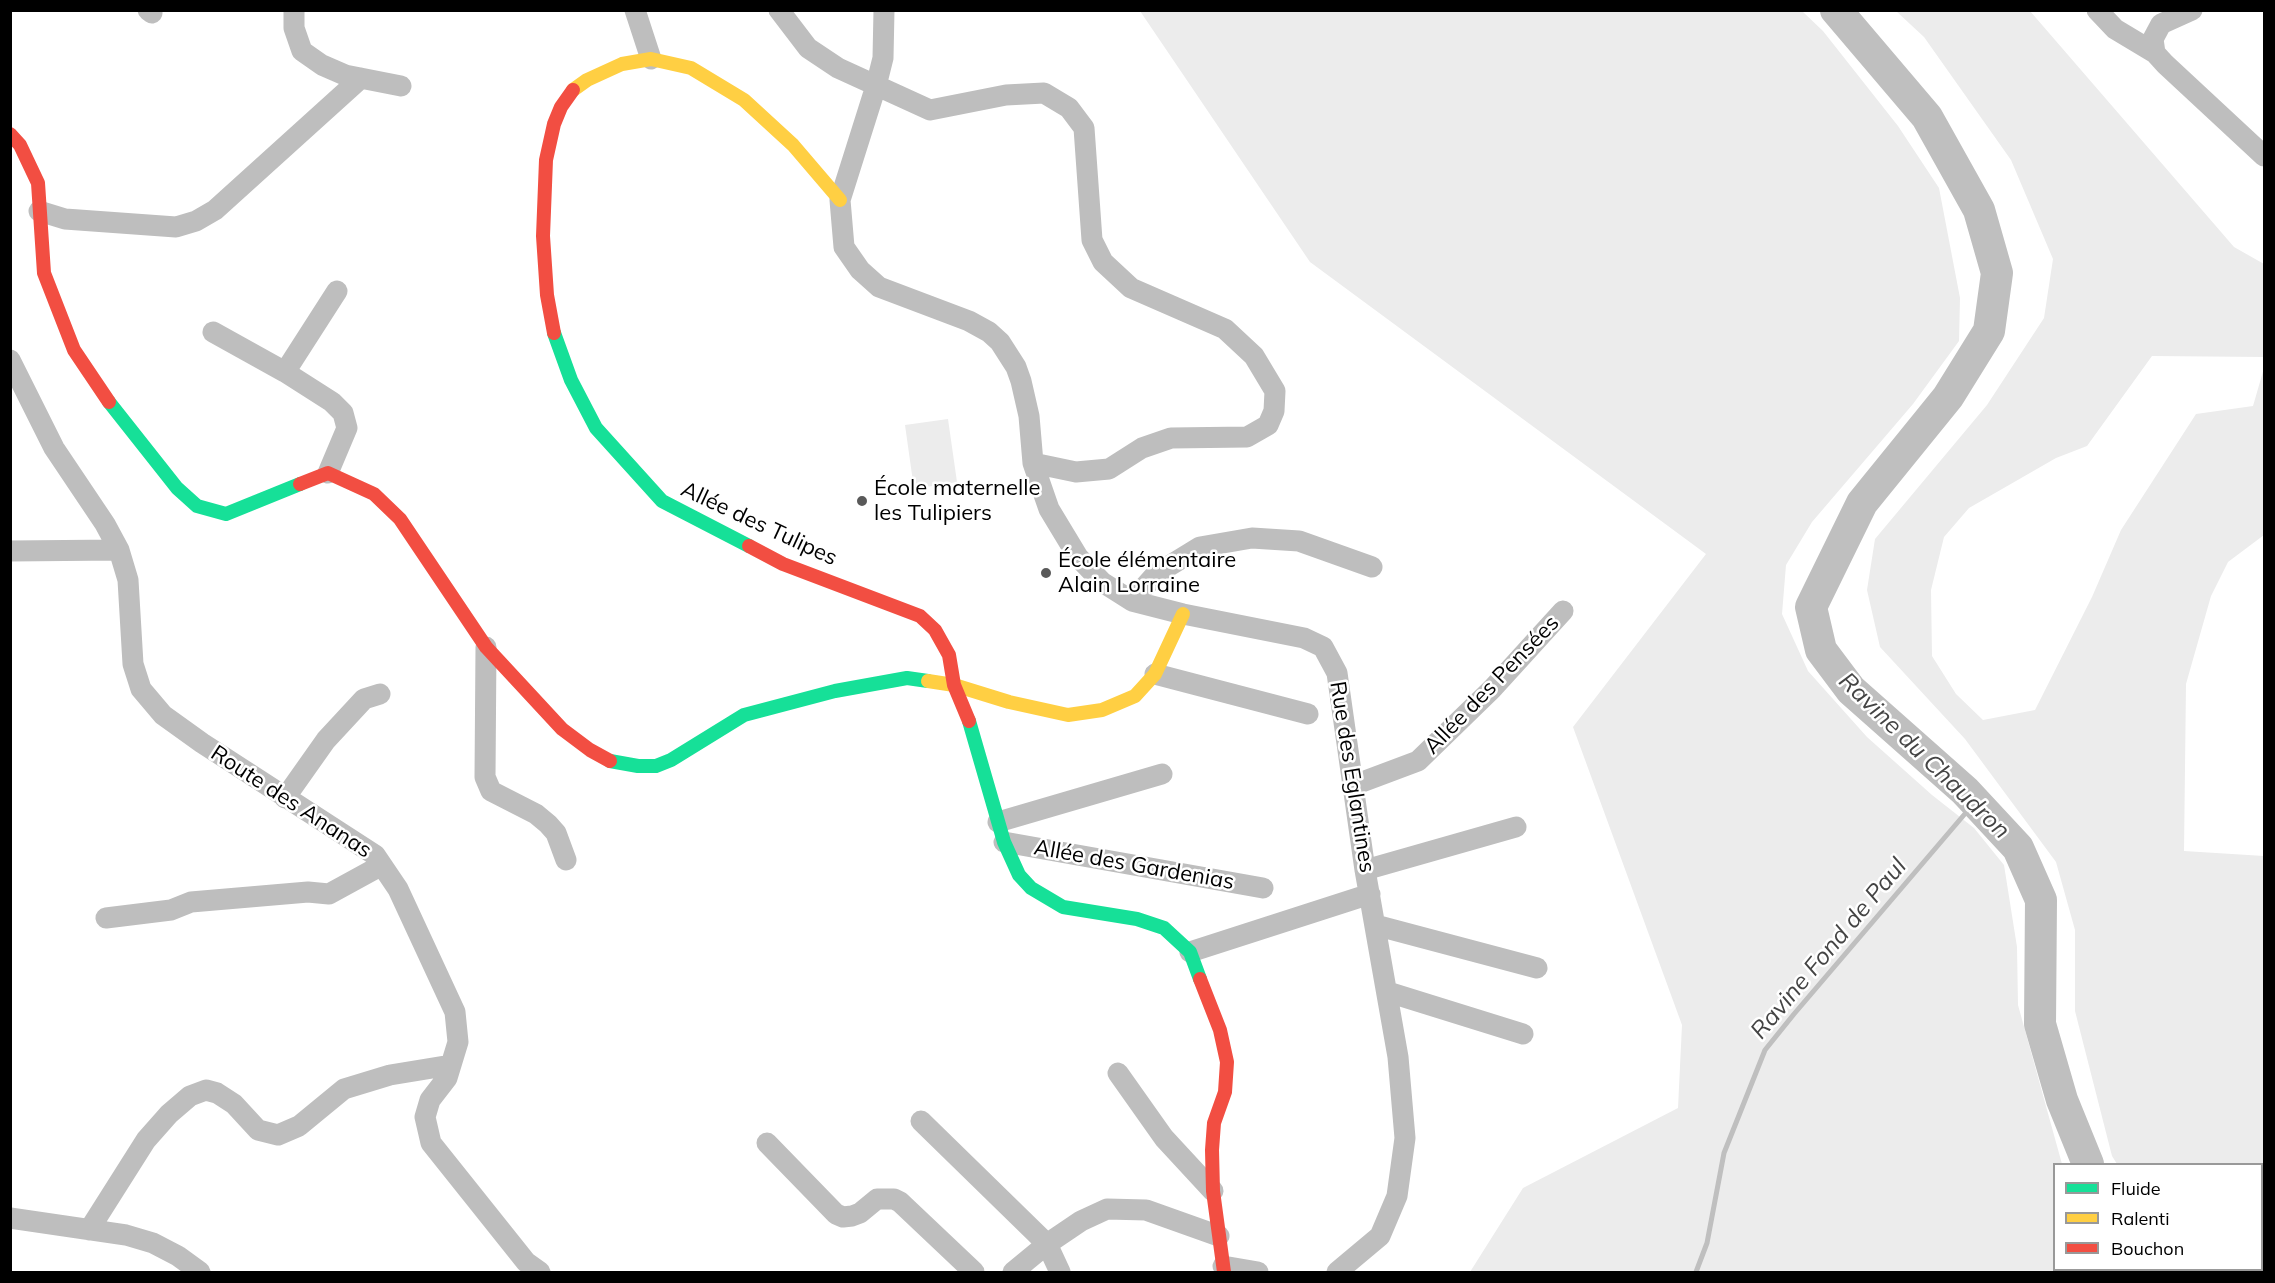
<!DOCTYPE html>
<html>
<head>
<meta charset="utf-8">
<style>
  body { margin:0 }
  #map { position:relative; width:2275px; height:1283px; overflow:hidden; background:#fff; font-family:Mulish,sans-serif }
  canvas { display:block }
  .frame { position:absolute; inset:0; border:12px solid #000; pointer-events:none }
  .legend { position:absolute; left:2053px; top:1163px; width:210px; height:108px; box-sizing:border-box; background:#fff; border:2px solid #999; margin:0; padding:8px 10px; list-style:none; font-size:18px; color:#000 }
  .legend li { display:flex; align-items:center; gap:12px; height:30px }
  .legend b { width:30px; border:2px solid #999 }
</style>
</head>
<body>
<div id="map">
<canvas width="2275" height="1283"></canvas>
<div class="frame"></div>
<ul class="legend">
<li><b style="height:8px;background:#16e098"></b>Fluide</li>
<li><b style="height:8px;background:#ffcf43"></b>Ralenti</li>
<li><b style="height:8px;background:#f24e42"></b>Bouchon</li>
</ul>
</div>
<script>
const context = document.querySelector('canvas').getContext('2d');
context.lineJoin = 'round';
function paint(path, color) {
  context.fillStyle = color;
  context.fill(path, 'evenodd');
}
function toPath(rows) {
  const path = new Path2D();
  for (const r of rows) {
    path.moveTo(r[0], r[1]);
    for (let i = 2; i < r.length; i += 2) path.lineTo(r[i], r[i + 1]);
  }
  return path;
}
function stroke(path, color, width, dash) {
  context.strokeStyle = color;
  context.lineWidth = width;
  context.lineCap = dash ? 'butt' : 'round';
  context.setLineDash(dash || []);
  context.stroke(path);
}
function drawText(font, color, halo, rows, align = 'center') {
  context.font = font + ' Mulish,sans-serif';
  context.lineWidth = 5;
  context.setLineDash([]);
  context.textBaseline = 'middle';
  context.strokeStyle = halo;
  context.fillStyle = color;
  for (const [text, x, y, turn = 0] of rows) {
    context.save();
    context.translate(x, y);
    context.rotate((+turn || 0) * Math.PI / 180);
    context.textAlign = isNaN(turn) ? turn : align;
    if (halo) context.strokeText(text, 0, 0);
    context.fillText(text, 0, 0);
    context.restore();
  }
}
const green = toPath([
  [1140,11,1802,11,1823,31,1898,126,1939,188,1960,298,1959,341,1913,404,1812,522,1786,565,1782,614,1808,671,1867,737,1932,795,1974,828,2004,865,2017,947,2018,1005,2062,1164,2054,1164,2054,1270,2091,1270,2092,1272,1470,1272,1523,1188,1678,1108,1682,1025,1573,727,1706,554,1310,262],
  [1896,11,2030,11,2234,247,2264,264,2264,357,2152,356,2087,446,2056,458,1969,508,1944,537,1931,590,1932,656,1956,694,1983,720,2035,710,2092,597,2121,530,2196,414,2253,406,2264,368,2264,535,2228,562,2211,596,2186,684,2184,851,2264,856,2264,1272,2169,1272,2167,1270,2262,1270,2262,1164,2117,1164,2112,1156,2075,1011,2075,930,2056,862,1965,739,1880,647,1867,590,1875,539,1987,405,2044,318,2053,259,2011,160,1924,37],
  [948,419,957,482,914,489,905,425]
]);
const stream = toPath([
  [1696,1272,1707,1243,1724,1153,1765,1050,1794,1014,1975,802]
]);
const river = toPath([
  [1836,10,1927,117,1979,210,1997,273,1989,331,1948,397,1862,503,1811,607,1821,650,1851,690,1965,791,2018,848,2041,900,2040,1024,2062,1100,2088,1164],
  [2142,1270,2142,1272]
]);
const street = toPath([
  [148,10,152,13],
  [294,10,294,28,302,51,322,65,345,75,401,86],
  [635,10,651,59],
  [779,10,808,48,838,68,930,110,1006,95,1044,93,1069,108,1084,128,1092,240,1103,262,1131,288,1225,329,1254,356,1275,391,1274,411,1268,425,1247,437,1171,438,1142,448,1109,469,1076,472,1033,463],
  [884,10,883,58,876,86,840,200,844,247,860,270,879,287,969,321,989,332,1000,342,1016,367,1021,381,1029,416,1033,463,1049,509,1078,557,1102,582,1132,601,1183,614,1304,638,1323,647,1337,673,1365,870,1398,1057,1405,1138,1397,1196,1380,1236,1337,1272],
  [2097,10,2115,29,2155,53],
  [2192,10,2161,24,2153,39,2155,53,2165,64,2264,156],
  [39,211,65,219,176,227,196,221,215,210,361,78],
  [213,332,285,372,332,402,343,413,347,428,328,473],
  [10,360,54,448,105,524,119,550,128,580,133,664,141,689,163,715,202,743,375,855,398,889,455,1012,458,1042,447,1078,430,1100,425,1117,431,1143,526,1262,540,1272],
  [285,372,337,291],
  [10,551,119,550],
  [1132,601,1156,574,1200,547,1252,538,1299,541,1372,567],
  [486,647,485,777,491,791,536,814,548,824,556,833,566,860],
  [1155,674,1308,714],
  [1354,785,1418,761,1492,689,1563,611],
  [285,798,326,740,364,699,380,694],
  [998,822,1162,774],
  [1004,842,1263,888],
  [1365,870,1516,827],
  [106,918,171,910,191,902,308,892,329,894,382,865],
  [1375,925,1537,968],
  [1190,952,1370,894],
  [1388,992,1523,1034],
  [1118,1073,1164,1138,1213,1191],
  [921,1121,1047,1244,1060,1272],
  [767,1143,836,1214,843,1217,852,1216,860,1213,877,1199,894,1199,900,1202,974,1272],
  [10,1218,126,1235,153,1243,178,1256,200,1272],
  [89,1230,146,1140,169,1114,190,1096,206,1090,217,1093,234,1104,258,1130,278,1135,299,1126,344,1089,390,1075,451,1065],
  [1223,1266,1258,1272],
  [1013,1272,1047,1244,1081,1221,1107,1209,1146,1210,1219,1236]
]);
const fast = toPath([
  [554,333,571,380,596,428,662,501,749,546],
  [109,402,177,488,197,506,226,514,300,484],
  [969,721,1004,842,1019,875,1031,888,1063,907,1137,919,1164,928,1190,952,1200,979],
  [610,761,638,766,656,766,671,760,744,715,835,691,907,678,928,681]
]);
const slow = toPath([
  [573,90,587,80,622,64,651,59,691,68,744,100,793,145,840,200],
  [928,681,954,685,1009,702,1068,715,1102,710,1135,696,1155,674,1183,614]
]);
const jam = toPath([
  [10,134,20,145,38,183,44,273,74,350,109,402],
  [554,333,547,295,543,236,546,160,554,124,561,107,573,90],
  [300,484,328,473,374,494,400,519,486,647,562,729,590,750,610,761],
  [749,546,783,564,920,616,935,630,949,655,954,685,969,721],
  [1200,979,1220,1030,1227,1062,1225,1092,1214,1123,1212,1150,1213,1191,1224,1272]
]);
const markers = [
  [862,501,6,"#595959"],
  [1046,573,6,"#595959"]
];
const poiNames = [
  ["École maternelle",874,488],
  ["les Tulipiers",874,513],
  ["École élémentaire",1058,560],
  ["Alain Lorraine",1058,585]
];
const streetNames = [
  ["Allée des Tulipes",759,524,25],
  ["Allée des Pensées",1492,685,-46],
  ["Rue des Eglantines",1352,777,81],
  ["Route des Ananas",291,802,33],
  ["Allée des Gardenias",1134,865,10]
];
const waterNames = [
  ["Ravine du Chaudron",1924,756,44],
  ["Ravine Fond de Paul",1829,949,-50]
];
paint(green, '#ececec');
stroke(stream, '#bfbfbf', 5);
stroke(river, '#bfbfbf', 32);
stroke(street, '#bebebe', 21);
stroke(fast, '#16e098', 14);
stroke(slow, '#ffcf43', 14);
stroke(jam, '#f24e42', 14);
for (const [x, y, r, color] of markers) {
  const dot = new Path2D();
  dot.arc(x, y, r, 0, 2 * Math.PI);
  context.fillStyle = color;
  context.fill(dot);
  stroke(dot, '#fff', 2);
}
drawText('22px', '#000', '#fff', poiNames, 'left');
drawText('22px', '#000', '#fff', streetNames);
drawText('italic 24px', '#444', '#fff', waterNames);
</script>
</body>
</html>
